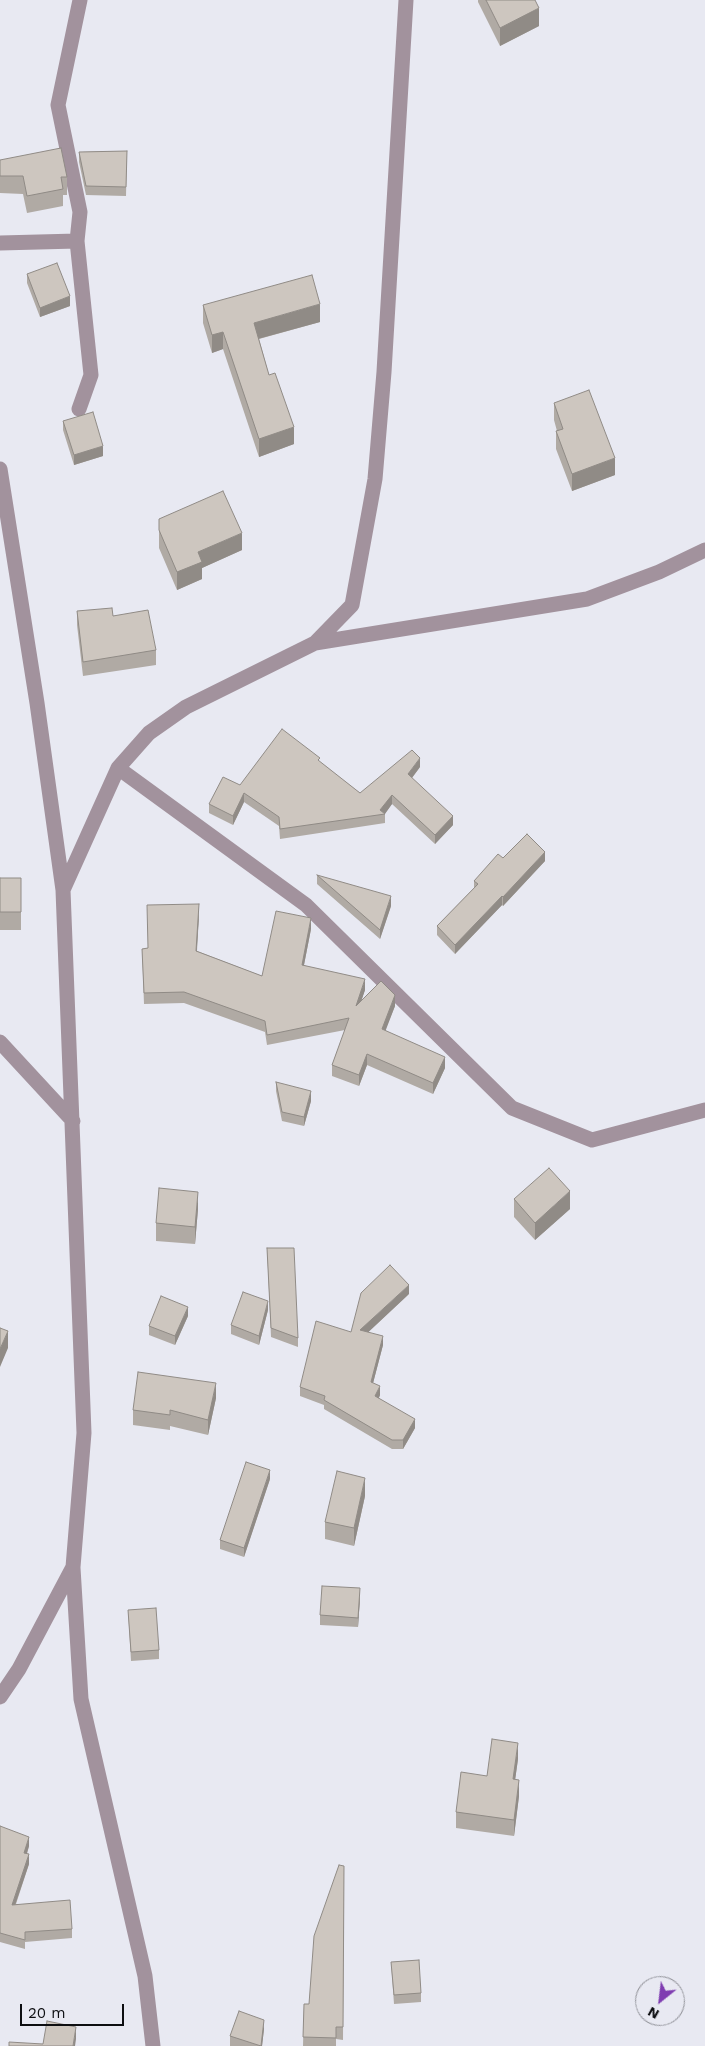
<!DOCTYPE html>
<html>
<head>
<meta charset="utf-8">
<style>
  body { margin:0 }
  #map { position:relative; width:705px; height:2046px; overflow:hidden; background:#e8e9f2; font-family:"Work Sans",sans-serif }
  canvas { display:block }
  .north { position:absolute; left:635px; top:1976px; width:50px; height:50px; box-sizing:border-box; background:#e8e9f2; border:1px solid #909198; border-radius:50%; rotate:209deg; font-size:14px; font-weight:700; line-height:20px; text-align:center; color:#0d0e11 }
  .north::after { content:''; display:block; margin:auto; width:18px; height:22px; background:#7f3db1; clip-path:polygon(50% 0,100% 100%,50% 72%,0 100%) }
  .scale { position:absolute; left:20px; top:2004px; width:104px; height:22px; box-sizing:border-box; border:2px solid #0d0e11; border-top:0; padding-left:6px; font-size:15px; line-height:18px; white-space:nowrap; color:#0d0e11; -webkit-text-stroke:4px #e8e9f2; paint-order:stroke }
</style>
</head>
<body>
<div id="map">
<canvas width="705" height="2046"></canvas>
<div class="north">N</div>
<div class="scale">20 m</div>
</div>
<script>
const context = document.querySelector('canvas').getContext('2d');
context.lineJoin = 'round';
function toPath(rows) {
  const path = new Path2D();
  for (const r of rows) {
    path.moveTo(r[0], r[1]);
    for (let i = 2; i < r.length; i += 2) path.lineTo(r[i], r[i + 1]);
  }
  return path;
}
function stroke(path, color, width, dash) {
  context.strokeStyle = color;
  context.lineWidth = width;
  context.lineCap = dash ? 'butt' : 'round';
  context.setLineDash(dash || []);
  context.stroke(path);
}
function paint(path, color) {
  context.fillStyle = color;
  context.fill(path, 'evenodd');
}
const minor = toPath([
  [0,243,77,241],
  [79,409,91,375,77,241,80,212,58,105,80,0],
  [0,469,37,703,63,890],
  [315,643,587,599,659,572,705,550],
  [118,768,306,905,512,1108,592,1140,705,1110],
  [0,1042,73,1121],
  [73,1568,81,1699,145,1976,153,2046],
  [0,1697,19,1669,73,1567,84,1433,63,890,118,768,149,733,186,707,315,643,352,605,375,479,384,372,406,0]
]);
const wall = toPath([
  [478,0,535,0,539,26,500,46,478,2],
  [127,151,126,196,86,195,79,162,79,152],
  [0,160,67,177,67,195,63,195,63,206,27,213,23,194,0,193],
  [27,274,70,306,40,317,27,283],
  [203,305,320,322,259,339,269,375,294,444,259,457,223,349,212,353,203,323],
  [554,403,615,475,572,491,556,449,556,431,557,431,554,420],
  [63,421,103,456,74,465,63,430],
  [159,519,242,550,202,568,202,579,177,590,159,548],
  [77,611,113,616,156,650,156,665,83,676,77,625],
  [320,762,360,793,420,767,412,778,453,825,435,844,392,804,385,813,385,823,280,839,279,826,244,802,233,825,209,813,209,804,240,785],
  [503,858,545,861,503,906,502,905,455,954,437,935,437,926,474,888,474,881],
  [317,875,391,906,380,939,317,884],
  [0,878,21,878,21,930,0,930],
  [199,915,197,951,262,976,311,929,304,965,365,990,361,1001,395,1006,385,1030,445,1068,433,1094,367,1065,359,1086,332,1076,332,1065,345,1030,267,1045,265,1032,184,1003,144,1004,142,949,148,948],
  [276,1082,311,1101,304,1126,282,1121,276,1091],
  [514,1199,570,1209,535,1240,514,1217],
  [198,1209,195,1244,156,1241,156,1223],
  [267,1248,298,1338,298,1347,271,1337],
  [409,1294,368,1332,383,1345,373,1383,380,1395,379,1398,415,1428,403,1449,392,1449,324,1409,324,1405,300,1396,300,1387,351,1332],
  [268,1310,259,1345,231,1334,231,1325],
  [188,1316,175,1345,149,1335,149,1326],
  [216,1398,208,1435,170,1426,170,1430,133,1425,133,1410],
  [270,1479,244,1557,220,1549,220,1540],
  [365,1496,354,1546,325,1539,325,1522],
  [360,1598,358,1627,320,1625,320,1615],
  [128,1610,159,1650,159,1659,131,1661],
  [518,1759,515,1780,519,1796,514,1836,456,1828,456,1812,487,1776],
  [0,1826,29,1846,27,1854,29,1864,16,1904,72,1929,72,1938,25,1942,25,1949,0,1942],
  [344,1866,343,2040,336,2039,336,2046,303,2046,304,2004,309,2004],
  [391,1962,421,1993,421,2002,394,2004],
  [264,2029,262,2046,230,2046,230,2036]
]);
const shadedWall = toPath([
  [539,8,539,26,500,46,500,28],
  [70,296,70,306,40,317,40,308],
  [320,304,320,322,254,340,254,323],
  [223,332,223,349,212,353,212,335],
  [294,427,294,444,259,457,259,439],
  [103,446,103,456,74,465,74,455],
  [615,458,615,475,572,491,572,474],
  [242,533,242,550,202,568,202,579,177,590,177,572,198,552],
  [420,758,420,767,408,783,408,774],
  [244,793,244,802,233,825,233,816],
  [392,795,392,804,385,814,380,810],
  [453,816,453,825,435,844,435,835],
  [545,852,545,861,503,906,503,897],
  [391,896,391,906,380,939,380,930],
  [502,896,502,905,455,954,455,945],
  [199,904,199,915,196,962,196,951],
  [311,918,311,929,302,975,302,965],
  [365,979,365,990,356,1017,356,1006],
  [395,995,395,1006,382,1040,382,1029],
  [367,1054,367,1065,359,1086,359,1075],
  [445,1057,445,1068,433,1094,433,1083],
  [311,1091,311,1101,304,1126,304,1117],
  [570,1191,570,1209,535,1240,535,1223],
  [198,1192,198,1209,195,1244,195,1227],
  [409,1285,409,1294,360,1340,360,1330],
  [268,1301,268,1310,259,1345,259,1336],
  [188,1307,188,1316,175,1345,175,1336],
  [8,1331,8,1348,0,1367,0,1349],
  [383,1336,383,1345,371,1391,371,1382],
  [216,1383,216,1398,208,1435,208,1420],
  [380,1386,380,1395,375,1406,375,1396],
  [415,1419,415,1428,403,1449,403,1440],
  [270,1470,270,1479,244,1557,244,1548],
  [365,1478,365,1496,354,1546,354,1528],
  [360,1588,360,1598,358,1627,358,1618],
  [518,1743,518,1759,513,1795,513,1779],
  [519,1780,519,1796,514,1836,514,1820],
  [29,1837,29,1846,24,1862,24,1853],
  [29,1854,29,1864,12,1914,12,1905],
  [264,2020,264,2029,262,2046,261,2046],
  [76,2027,76,2039,75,2046,73,2046]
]);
const building = toPath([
  [486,0,535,0,539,8,500,28,486,0],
  [61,148,67,177,61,177,63,189,27,196,23,176,0,176,0,160,61,148],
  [127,151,126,187,86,186,79,152,127,151],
  [57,263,70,296,40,308,27,274,57,263],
  [312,275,320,304,254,323,269,375,275,373,294,427,259,439,223,332,212,335,203,305,312,275],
  [589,390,615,458,572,474,556,431,563,429,554,403,589,390],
  [93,412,103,446,74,455,63,421,93,412],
  [223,491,242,533,198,552,202,562,177,572,159,530,159,519,223,491],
  [112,608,113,616,148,610,156,650,83,662,77,611,112,608],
  [282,729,320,758,318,760,360,793,412,750,420,758,408,774,453,816,435,835,392,795,380,810,385,814,280,829,279,817,244,793,233,816,209,804,223,777,240,785,282,729],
  [527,834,545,852,503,897,502,896,455,945,437,926,478,884,474,881,498,854,503,858,527,834],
  [317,875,391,896,380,930,317,875],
  [0,878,21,878,21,912,0,912,0,878],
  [199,904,196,951,262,976,276,911,311,918,302,965,365,979,356,1006,381,981,395,995,382,1029,445,1057,433,1083,367,1054,359,1075,332,1065,349,1018,267,1035,265,1021,184,992,144,993,142,949,148,948,147,905,199,904],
  [276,1082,311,1091,304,1117,282,1112,276,1082],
  [549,1168,570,1191,535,1223,514,1199,549,1168],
  [159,1188,198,1192,195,1227,156,1223,159,1188],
  [267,1248,294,1248,298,1338,271,1328,267,1248],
  [390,1265,409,1285,360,1330,383,1336,371,1382,380,1386,375,1396,415,1419,403,1440,392,1440,324,1400,325,1396,300,1387,316,1321,351,1332,361,1293,390,1265],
  [243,1292,268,1301,259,1336,231,1325,243,1292],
  [161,1296,188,1307,175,1336,149,1326,161,1296],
  [0,1328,8,1331,0,1349,0,1328],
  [138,1372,216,1383,208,1420,170,1410,170,1415,133,1410,138,1372],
  [246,1462,270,1470,244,1548,220,1540,246,1462],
  [337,1471,365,1478,354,1528,325,1522,337,1471],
  [322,1586,360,1588,358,1618,320,1615,322,1586],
  [156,1608,159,1650,131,1652,128,1610,156,1608],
  [492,1739,518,1743,513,1779,519,1780,514,1820,456,1812,461,1772,487,1776,492,1739],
  [0,1826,29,1837,24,1853,29,1854,12,1905,70,1900,72,1929,25,1932,25,1940,0,1933,0,1826],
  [339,1865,344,1866,343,2027,336,2027,336,2038,303,2037,304,2004,309,2004,314,1936,339,1865],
  [419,1960,421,1993,394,1995,391,1962,419,1960],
  [239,2011,264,2020,261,2046,230,2036,239,2011],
  [47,2021,76,2027,73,2046,9,2046,9,2042,43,2044,47,2021]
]);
stroke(minor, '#a2929d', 15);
paint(wall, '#b0aaa4');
paint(shadedWall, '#908b86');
paint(building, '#cdc6bf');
stroke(building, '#908b86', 1);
</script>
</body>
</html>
